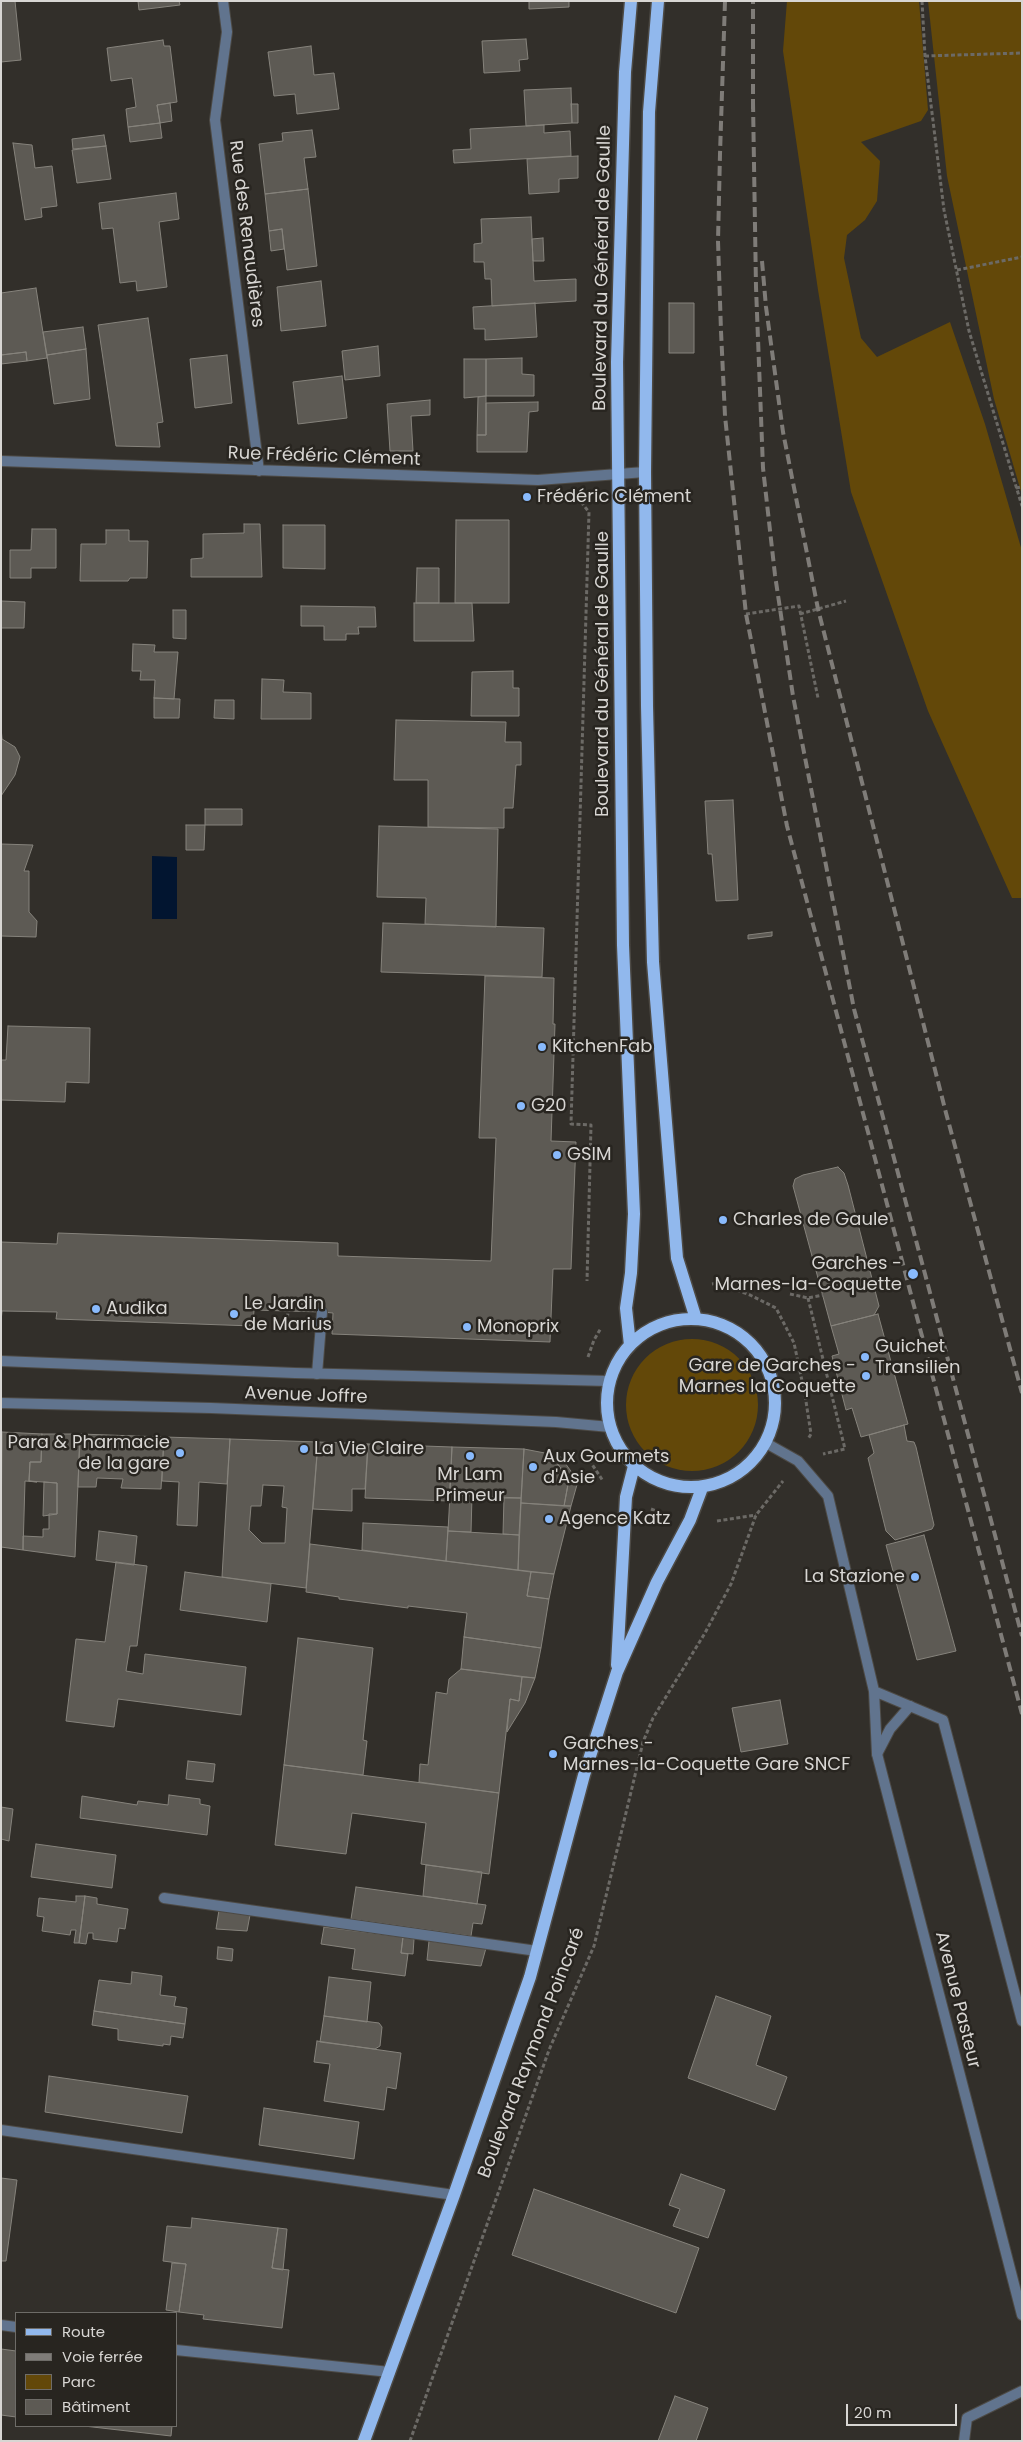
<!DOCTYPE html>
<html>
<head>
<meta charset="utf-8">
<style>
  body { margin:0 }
  #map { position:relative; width:1023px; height:2442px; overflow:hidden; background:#322f2a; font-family:Poppins,sans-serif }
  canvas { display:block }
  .frame { position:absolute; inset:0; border:2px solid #d8d6d3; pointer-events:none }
  .legend { position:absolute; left:15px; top:2312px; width:162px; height:115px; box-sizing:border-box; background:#282520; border:1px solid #6e6c68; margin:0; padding:6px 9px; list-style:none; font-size:15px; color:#d8d6d3 }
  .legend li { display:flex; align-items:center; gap:10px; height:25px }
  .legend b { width:25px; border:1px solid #6e6c68 }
  .scale { position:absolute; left:846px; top:2404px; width:111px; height:22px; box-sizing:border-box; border:2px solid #d8d6d3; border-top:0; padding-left:6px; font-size:15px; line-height:18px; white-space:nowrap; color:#d8d6d3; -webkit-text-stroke:4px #282520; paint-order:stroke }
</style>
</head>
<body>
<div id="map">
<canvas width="1023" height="2442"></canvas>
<div class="frame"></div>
<ul class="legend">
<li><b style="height:6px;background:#91b8ed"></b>Route</li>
<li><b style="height:6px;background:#7f7c78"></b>Voie ferrée</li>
<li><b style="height:14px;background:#634809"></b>Parc</li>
<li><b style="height:14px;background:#5d5a54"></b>Bâtiment</li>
</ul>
<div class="scale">20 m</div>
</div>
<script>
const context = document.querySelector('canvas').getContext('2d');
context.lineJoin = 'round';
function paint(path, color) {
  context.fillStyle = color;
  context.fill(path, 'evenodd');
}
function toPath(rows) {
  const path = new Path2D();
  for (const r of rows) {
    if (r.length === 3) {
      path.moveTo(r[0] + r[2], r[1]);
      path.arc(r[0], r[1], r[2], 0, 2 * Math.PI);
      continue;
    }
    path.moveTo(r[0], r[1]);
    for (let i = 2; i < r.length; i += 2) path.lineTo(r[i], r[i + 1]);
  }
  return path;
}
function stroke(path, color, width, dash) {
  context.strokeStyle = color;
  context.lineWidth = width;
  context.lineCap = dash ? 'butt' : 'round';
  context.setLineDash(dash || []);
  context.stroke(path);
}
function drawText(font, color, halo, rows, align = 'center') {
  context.font = font + ' Poppins,sans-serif';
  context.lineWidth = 5;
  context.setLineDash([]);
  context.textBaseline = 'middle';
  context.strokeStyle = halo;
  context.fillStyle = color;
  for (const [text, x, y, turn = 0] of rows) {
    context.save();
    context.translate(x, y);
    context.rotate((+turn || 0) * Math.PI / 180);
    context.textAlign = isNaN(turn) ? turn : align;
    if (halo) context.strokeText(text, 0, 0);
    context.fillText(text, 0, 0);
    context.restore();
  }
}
const green = toPath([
  [787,1,919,1,928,110,921,121,861,142,880,161,877,201,865,220,847,235,844,258,861,338,877,357,950,322,985,424,1022,551,1022,898,1012,898,928,711,851,492,818,290,783,51],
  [928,1,1022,1,1022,495,994,399,947,176],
  [692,1405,66]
]);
const water = toPath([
  [152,856,177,857,177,919,152,919]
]);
const building = toPath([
  [1,1,15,1,21,60,1,62,1,1],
  [138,1,179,1,180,5,139,10,138,1],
  [529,1,569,1,569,7,529,9,529,1],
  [526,39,528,59,519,60,520,71,484,73,482,41,526,39],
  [163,40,164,46,170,46,177,102,157,105,160,123,128,127,126,109,136,107,132,78,111,81,107,48,163,40],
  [311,46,314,75,334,73,339,109,297,114,295,94,274,96,268,52,311,46],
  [571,88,572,123,526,126,524,90,571,88],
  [170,103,172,121,160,123,157,105,170,103],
  [571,104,578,104,578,123,572,123,571,104],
  [160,123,162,138,130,142,128,127,160,123],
  [544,125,544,133,570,131,571,156,454,163,453,150,471,149,470,129,544,125],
  [312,130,316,157,304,158,308,189,265,194,259,144,283,141,282,133,312,130],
  [104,135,106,146,73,149,72,139,104,135],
  [13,143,32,145,35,168,52,166,57,206,41,208,42,217,25,220,13,143],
  [106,146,111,179,77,183,72,150,106,146],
  [578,156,578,178,559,179,559,192,529,194,527,159,578,156],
  [308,189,317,266,287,270,282,229,269,231,265,194,308,189],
  [176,193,179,219,159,222,167,287,137,291,136,281,120,283,113,228,102,229,99,203,176,193],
  [531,217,534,281,576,279,576,301,492,306,491,279,485,279,484,262,474,262,474,244,482,243,481,219,531,217],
  [282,229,284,249,271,251,269,231,282,229],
  [543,238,544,261,533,261,532,239,543,238],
  [321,281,326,326,281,331,277,287,321,281],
  [36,288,47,358,27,361,26,352,1,355,1,293,36,288],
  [535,303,537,337,485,340,485,329,474,329,473,307,535,303],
  [669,303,694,303,694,353,669,353,669,303],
  [148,318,163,422,157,423,160,447,116,446,98,325,148,318],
  [83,327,86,349,47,355,43,332,83,327],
  [378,346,380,376,345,380,342,351,378,346],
  [86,349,90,399,54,404,47,355,86,349],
  [26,352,27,361,1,364,1,355,26,352],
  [227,355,232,403,195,408,190,359,227,355],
  [522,358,522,374,534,375,534,396,486,396,486,359,522,358],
  [464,359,486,359,486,396,464,398,464,359],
  [342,376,347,418,298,424,293,382,342,376],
  [486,396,486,435,477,435,478,397,486,396],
  [430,400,430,415,411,416,413,451,390,451,387,404,430,400],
  [538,402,538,411,529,412,527,452,477,452,477,435,486,435,486,403,538,402],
  [456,520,509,520,509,603,455,603,456,520],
  [244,524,260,524,262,577,191,577,191,559,203,558,203,534,244,533,244,524],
  [283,525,325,525,325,569,283,568,283,525],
  [32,529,56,529,56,568,31,568,31,578,10,578,10,550,31,550,32,529],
  [106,530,129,530,129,541,148,541,147,578,130,578,128,581,80,581,81,544,106,544,106,530],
  [417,568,439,568,439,603,416,603,417,568],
  [1,601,25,602,24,628,1,628,1,601],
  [414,603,472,603,474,641,414,641,414,603],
  [301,606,375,607,376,627,358,627,359,634,346,634,346,640,324,640,324,626,301,626,301,606],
  [173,610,186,610,186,639,173,638,173,610],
  [133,644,155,645,154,652,178,652,174,699,154,698,155,680,140,680,141,671,132,671,133,644],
  [513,671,513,688,519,688,519,716,471,716,472,672,513,671],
  [262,679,284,680,283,692,311,693,311,719,261,719,262,679],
  [154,698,180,699,179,718,154,718,154,698],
  [215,700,234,700,234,719,214,718,215,700],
  [396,720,506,722,505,742,521,742,521,765,516,765,513,808,504,808,504,828,428,827,428,780,394,780,396,720],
  [1,727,2,739,15,747,20,757,15,775,1,796,1,727],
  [733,800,738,900,716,901,712,854,708,854,705,801,733,800],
  [205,809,242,809,242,825,205,825,205,809],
  [186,825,205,825,204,850,186,850,186,825],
  [379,826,498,829,496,927,425,924,426,898,377,897,379,826],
  [1,844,33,845,24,871,29,871,29,912,37,921,36,937,1,936,1,844],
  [383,923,544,928,542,977,381,972,383,923],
  [772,932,772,936,748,939,748,935,772,932],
  [485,976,554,978,553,1024,555,1024,551,1141,576,1142,571,1269,553,1269,550,1342,332,1334,333,1313,322,1312,254,1310,253,1326,56,1319,57,1312,2,1311,1,1322,1,1242,57,1244,58,1233,338,1243,338,1256,491,1261,496,1138,479,1138,485,976],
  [8,1026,90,1028,89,1083,66,1082,65,1102,1,1100,1,1060,6,1060,8,1026],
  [838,1167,844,1173,848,1185,879,1306,874,1315,831,1326,793,1186,795,1179,803,1175,838,1167],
  [878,1314,908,1424,861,1437,852,1408,846,1410,832,1356,839,1354,831,1326,878,1314],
  [904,1425,907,1441,914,1442,916,1447,934,1525,932,1529,895,1540,886,1531,868,1458,874,1453,869,1435,904,1425],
  [2,1432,42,1434,41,1462,30,1462,29,1481,37,1482,25,1481,23,1550,1,1547,2,1432],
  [42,1434,80,1434,75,1557,23,1550,23,1536,43,1537,43,1529,49,1529,49,1514,57,1514,57,1483,29,1481,30,1462,41,1462,42,1434],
  [80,1434,164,1437,161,1489,121,1488,123,1479,97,1478,96,1487,78,1487,80,1434],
  [164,1437,230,1439,227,1484,199,1482,197,1526,177,1525,179,1482,162,1481,164,1437],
  [230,1439,318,1442,306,1588,222,1577,230,1439],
  [263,1485,284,1486,282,1507,287,1508,285,1543,262,1543,249,1530,251,1506,261,1506,263,1485],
  [318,1442,368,1444,365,1489,352,1489,352,1511,313,1509,318,1442],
  [368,1444,452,1447,449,1501,365,1498,368,1444],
  [452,1447,524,1449,521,1498,450,1495,452,1447],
  [524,1449,550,1454,569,1479,564,1506,521,1503,524,1449],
  [550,1454,560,1456,578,1481,571,1506,564,1506,569,1479,550,1454],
  [44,1482,57,1483,57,1514,43,1516,44,1482],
  [450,1495,472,1496,471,1532,448,1531,450,1495],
  [504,1498,521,1498,519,1535,503,1534,504,1498],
  [521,1503,571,1506,554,1574,518,1570,521,1503],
  [363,1523,448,1527,446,1561,362,1550,363,1523],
  [99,1531,137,1536,134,1565,96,1560,99,1531],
  [448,1531,519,1535,518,1570,446,1561,448,1531],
  [924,1535,956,1651,917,1660,886,1545,924,1535],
  [310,1544,531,1572,527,1596,549,1599,541,1648,464,1637,467,1613,408,1606,408,1608,339,1599,339,1597,306,1592,310,1544],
  [116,1562,147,1566,137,1646,130,1646,126,1671,143,1674,145,1654,246,1667,241,1715,118,1699,114,1727,66,1721,76,1639,105,1642,116,1562],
  [185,1572,271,1584,267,1622,180,1610,185,1572],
  [531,1572,554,1574,549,1599,527,1596,531,1572],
  [464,1637,541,1648,535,1678,461,1669,464,1637],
  [298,1638,373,1648,363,1740,367,1741,363,1775,284,1765,298,1638],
  [461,1669,522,1677,519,1701,510,1699,499,1793,419,1782,420,1764,428,1765,436,1692,447,1694,449,1679,461,1669],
  [522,1677,535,1678,525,1703,507,1732,510,1699,519,1701,522,1677],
  [780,1700,788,1744,741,1752,732,1708,780,1700],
  [188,1761,215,1764,213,1782,186,1779,188,1761],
  [284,1765,499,1793,489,1874,421,1864,426,1823,352,1813,346,1854,275,1845,284,1765],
  [169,1795,200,1799,200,1804,210,1806,207,1835,80,1818,82,1796,137,1805,138,1801,168,1805,169,1795],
  [1,1807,13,1809,9,1841,1,1839,1,1807],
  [36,1844,116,1855,112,1888,31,1877,36,1844],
  [426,1865,482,1872,477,1904,423,1896,426,1865],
  [356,1887,486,1905,482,1924,473,1923,471,1936,351,1919,356,1887],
  [76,1896,85,1896,79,1943,74,1943,76,1930,71,1930,70,1935,42,1931,44,1917,37,1916,39,1898,76,1902,76,1896],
  [85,1896,97,1898,97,1904,128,1909,125,1929,119,1928,117,1942,93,1939,93,1933,88,1933,86,1944,79,1943,85,1896],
  [219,1910,250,1915,247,1931,216,1929,219,1910],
  [324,1927,403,1937,401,1953,408,1954,405,1976,352,1969,355,1949,321,1944,324,1927],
  [403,1937,414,1939,413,1954,401,1953,403,1937],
  [429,1941,486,1948,481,1966,427,1960,429,1941],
  [218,1947,233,1949,232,1961,217,1959,218,1947],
  [132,1972,162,1976,160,1995,176,1997,174,2006,187,2008,185,2024,94,2011,99,1980,131,1984,132,1972],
  [329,1977,371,1982,367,2022,324,2016,329,1977],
  [716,1996,771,2016,756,2065,787,2077,775,2110,688,2078,716,1996],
  [94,2011,185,2024,183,2038,171,2036,170,2045,163,2044,163,2046,118,2040,118,2029,92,2025,94,2011],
  [324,2016,379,2023,382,2027,380,2046,375,2049,320,2042,324,2016],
  [317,2041,401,2053,396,2089,387,2087,384,2110,324,2101,330,2064,314,2062,317,2041],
  [49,2076,188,2096,182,2133,45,2112,49,2076],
  [264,2108,359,2122,354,2159,259,2145,264,2108],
  [681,2174,725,2190,708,2238,673,2226,680,2209,669,2205,681,2174],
  [1,2178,17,2180,6,2261,1,2261,1,2178],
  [534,2189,699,2248,676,2313,512,2255,534,2189],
  [192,2218,278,2228,272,2268,289,2270,282,2328,203,2319,204,2315,179,2312,186,2264,163,2261,167,2226,191,2228,192,2218],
  [278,2228,287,2229,283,2270,272,2268,278,2228],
  [172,2263,186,2264,179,2312,166,2310,172,2263],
  [1,2349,16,2351,16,2417,1,2415,1,2349],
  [675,2396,708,2408,696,2441,658,2441,675,2396],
  [84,2426,172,2426,171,2436,84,2426]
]);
const path = toPath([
  [922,1,925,56,944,210,969,331,1022,506],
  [925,56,1022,53],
  [957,270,1022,257],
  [1016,488,1022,487],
  [581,502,589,512,571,1124,591,1125,587,1281],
  [746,614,799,606,818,698],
  [800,614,846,601],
  [712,1284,718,1283,750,1295,776,1308,794,1343,805,1395,811,1434,808,1439],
  [790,1294,808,1298,823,1295],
  [808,1298,845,1449,823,1454],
  [287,1324,288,1311],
  [588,1357,594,1340,601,1328],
  [582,1449,603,1481],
  [651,1509,664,1514],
  [717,1521,756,1515],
  [410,2441,549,2050,594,1946,643,1742,653,1718,705,1633,731,1584,756,1515,783,1481]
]);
const service = toPath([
  [317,1374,322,1312],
  [877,1754,890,1729,910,1706],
  [164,1898,537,1951],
  [1,2130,454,2195],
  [1,2325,16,2327],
  [176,2350,390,2372],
  [964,2441,967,2418,1022,2391]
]);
const minor = toPath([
  [223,1,227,32,215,120,259,471],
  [1,461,538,480,645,472],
  [766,1443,798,1461,828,1496,874,1691,877,1754,1022,2315],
  [874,1691,943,1720,1022,2021]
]);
const tertiary = toPath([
  [1,1361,295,1373,609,1381],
  [1,1403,211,1408,556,1422,610,1427]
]);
const primary = toPath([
  [658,1,649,112,645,472,647,706,653,962,677,1258,696,1319],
  [691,1403,84],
  [630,1345,626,1308,631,1273,634,1214,623,945,617,362,625,72,631,1],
  [617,1665,626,1497,634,1466],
  [364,2441,454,2195,530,1977,584,1775,617,1672,657,1582,690,1520,702,1488]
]);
const rail = toPath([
  [725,1,720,154,718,241,721,331,725,416,746,614,787,826,1022,1714],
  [753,102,756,287,763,468,775,575,793,696,854,1009,1022,1636],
  [753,109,753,1],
  [762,261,766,307,783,432,818,609,946,1113,1022,1393]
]);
const markers = [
  [527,497,5,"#89bafc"],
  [542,1047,5,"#89bafc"],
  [521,1106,5,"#89bafc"],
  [557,1155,5,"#89bafc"],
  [723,1220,5,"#89bafc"],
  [913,1274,6,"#89bafc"],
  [96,1309,5,"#89bafc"],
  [234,1314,5,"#89bafc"],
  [467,1327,5,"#89bafc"],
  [865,1357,5,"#89bafc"],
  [866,1376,5,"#89bafc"],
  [304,1449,5,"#89bafc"],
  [180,1453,5,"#89bafc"],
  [470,1456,5,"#89bafc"],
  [533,1467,5,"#89bafc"],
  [549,1519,5,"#89bafc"],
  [915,1577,5,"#89bafc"],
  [553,1754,5,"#89bafc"]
];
const streetNames = [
  ["Rue des Renaudières",246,234,83],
  ["Boulevard du Général de Gaulle",603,268,-89],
  ["Rue Frédéric Clément",324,457,2],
  ["Boulevard du Général de Gaulle",603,674,-90],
  ["Avenue Joffre",306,1396,2],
  ["Avenue Pasteur",957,2000,76],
  ["Boulevard Raymond Poincaré",532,2053,-69]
];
const poiNames = [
  ["Frédéric Clément",537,497],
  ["KitchenFab",552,1047],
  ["G20",531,1106],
  ["GSIM",567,1155],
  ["Charles de Gaule",733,1220],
  ["Garches -",902,1264,"right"],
  ["Marnes-la-Coquette",902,1285,"right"],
  ["Le Jardin",244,1304],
  ["de Marius",244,1325],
  ["Audika",106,1309],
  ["Monoprix",477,1327],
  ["Guichet",875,1347],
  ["Transilien",875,1368],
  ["Gare de Garches -",856,1366,"right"],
  ["Marnes la Coquette",856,1387,"right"],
  ["Para & Pharmacie",170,1443,"right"],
  ["de la gare",170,1464,"right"],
  ["La Vie Claire",314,1449],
  ["Aux Gourmets",543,1457],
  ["d'Asie",543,1478],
  ["Mr Lam",470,1475,"center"],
  ["Primeur",470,1496,"center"],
  ["Agence Katz",559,1519],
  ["La Stazione",905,1577,"right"],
  ["Garches -",563,1744],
  ["Marnes-la-Coquette Gare SNCF",563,1765]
];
paint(green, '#634809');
paint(water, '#021530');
paint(building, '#5d5a54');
stroke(building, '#86837c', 1);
stroke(service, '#4d4a45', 12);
stroke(minor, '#4d4a45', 12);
stroke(tertiary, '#4d4a45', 12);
stroke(primary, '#4d4a45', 15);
stroke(path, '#6c6a66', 3, [4, 2.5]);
stroke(service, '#61748e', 10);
stroke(minor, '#61748e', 10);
stroke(tertiary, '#61748e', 10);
stroke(primary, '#91b8ed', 12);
stroke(rail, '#7f7c78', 4, [10, 5]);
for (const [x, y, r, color] of markers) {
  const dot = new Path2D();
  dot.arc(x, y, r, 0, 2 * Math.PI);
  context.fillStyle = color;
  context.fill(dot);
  stroke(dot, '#282520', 2);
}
drawText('18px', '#d8d6d3', '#282520', streetNames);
drawText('18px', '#d8d6d3', '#282520', poiNames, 'left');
</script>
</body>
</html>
